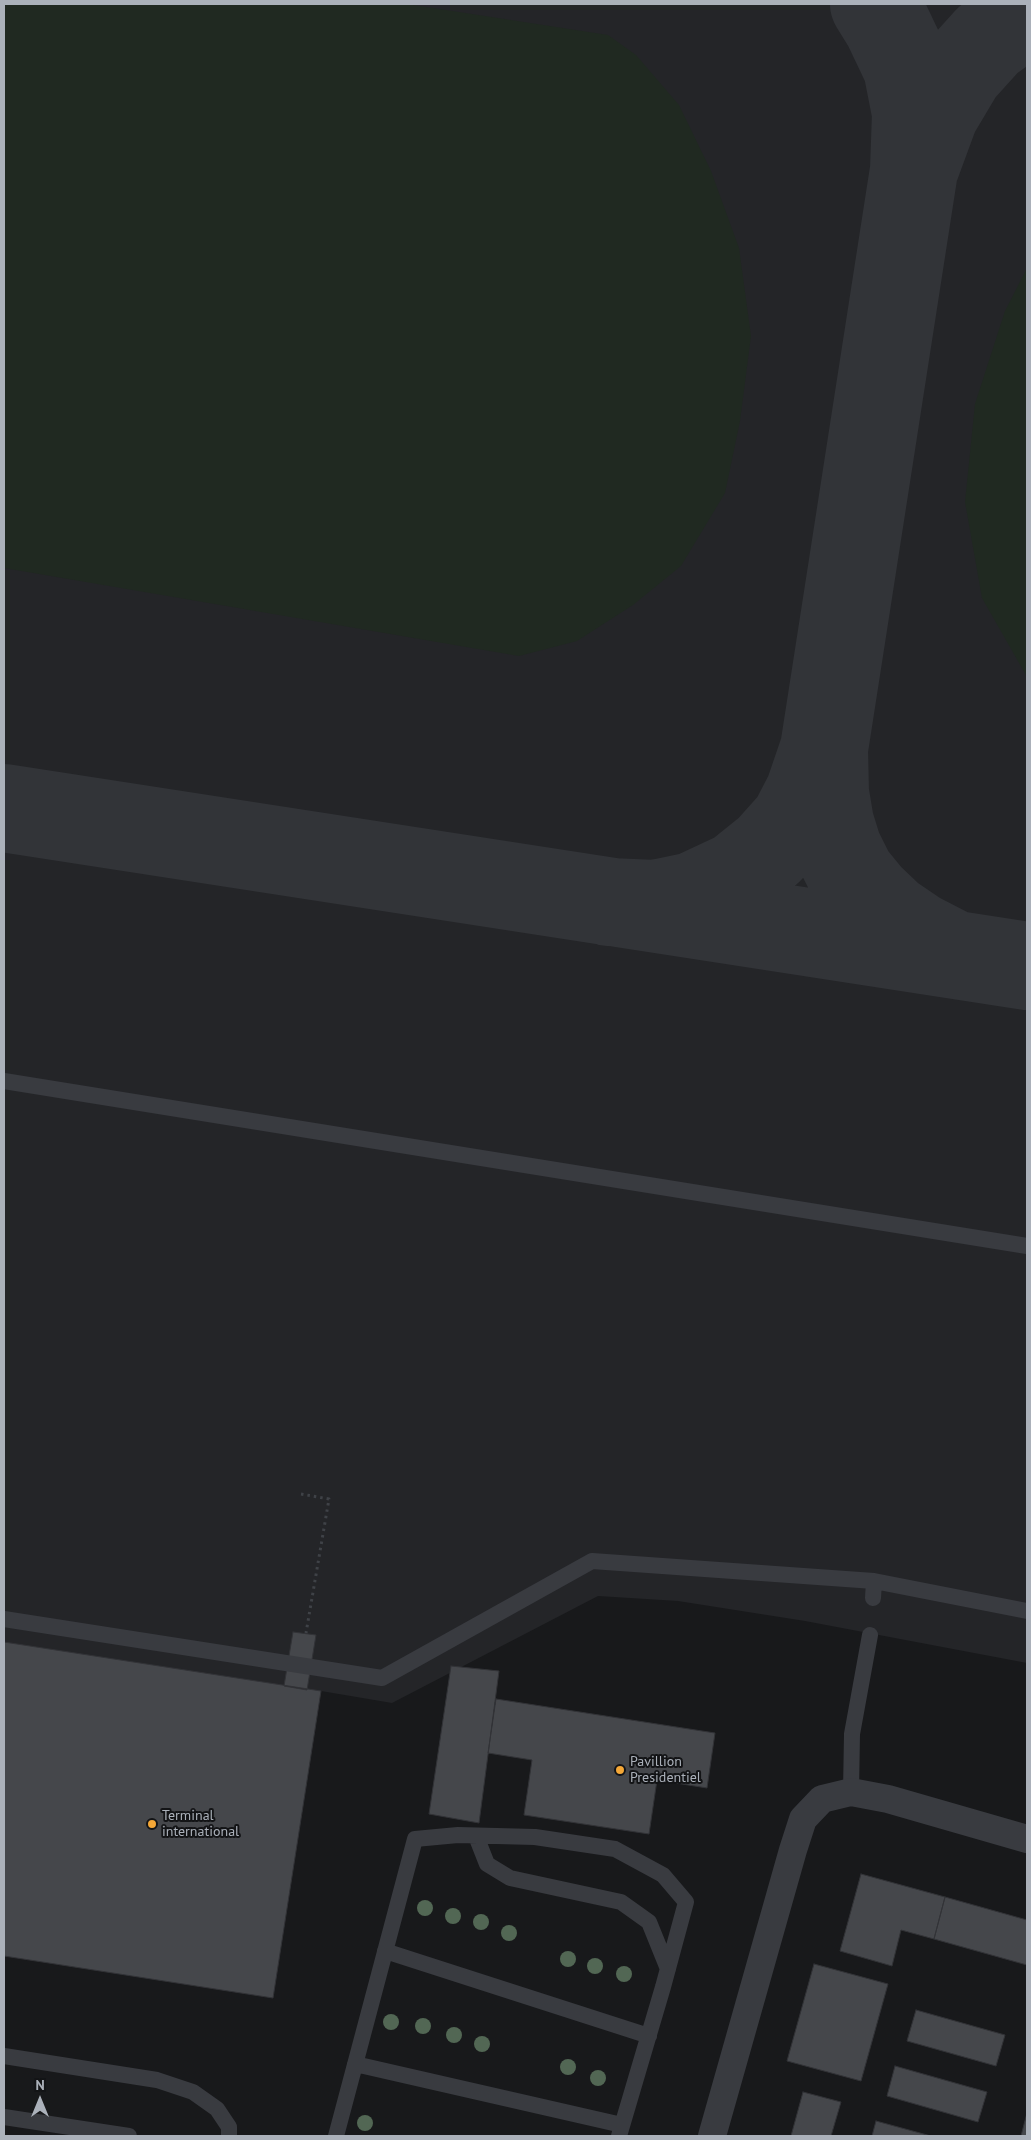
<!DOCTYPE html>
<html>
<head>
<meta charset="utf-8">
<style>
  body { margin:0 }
  #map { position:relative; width:1031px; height:2140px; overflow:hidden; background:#18191b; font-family:"PT Sans",sans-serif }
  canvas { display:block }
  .frame { position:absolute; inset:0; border:5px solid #abb1ba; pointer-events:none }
  .north { position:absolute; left:15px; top:2075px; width:50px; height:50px; -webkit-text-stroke:4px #131416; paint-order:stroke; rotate:0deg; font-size:14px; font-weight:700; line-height:20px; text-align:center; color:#abb1ba }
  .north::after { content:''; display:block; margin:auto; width:18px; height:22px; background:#abb1ba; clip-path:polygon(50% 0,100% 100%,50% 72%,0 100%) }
</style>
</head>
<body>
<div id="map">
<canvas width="1031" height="2140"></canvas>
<div class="frame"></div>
<div class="north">N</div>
</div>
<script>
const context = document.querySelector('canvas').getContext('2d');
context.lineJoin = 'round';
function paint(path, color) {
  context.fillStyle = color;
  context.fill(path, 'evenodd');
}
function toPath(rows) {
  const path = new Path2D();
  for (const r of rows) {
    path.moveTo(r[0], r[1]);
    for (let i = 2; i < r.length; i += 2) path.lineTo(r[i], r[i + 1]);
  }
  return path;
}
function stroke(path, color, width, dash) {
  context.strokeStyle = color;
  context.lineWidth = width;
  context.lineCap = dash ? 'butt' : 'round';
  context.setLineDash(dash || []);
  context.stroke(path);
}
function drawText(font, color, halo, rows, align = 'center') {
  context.font = font + ' "PT Sans",sans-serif';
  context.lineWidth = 4;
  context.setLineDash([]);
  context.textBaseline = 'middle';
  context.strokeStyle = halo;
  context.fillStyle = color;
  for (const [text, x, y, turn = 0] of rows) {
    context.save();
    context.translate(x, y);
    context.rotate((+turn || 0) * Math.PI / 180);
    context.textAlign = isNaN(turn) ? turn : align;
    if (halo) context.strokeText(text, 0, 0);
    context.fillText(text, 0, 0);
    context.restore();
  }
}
const built = toPath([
  [4,4,1027,4,1027,1663,805,1621,678,1601,598,1596,392,1703,321,1691,273,1998,4,1956]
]);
const green = toPath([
  [4,4,407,4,608,35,636,55,679,105,711,171,739,248,751,336,740,421,725,493,681,566,633,605,577,641,519,656,4,568],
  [1027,268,1027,677,982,598,965,502,975,404,1005,311]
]);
const taxiway = toPath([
  [874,4,887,25,907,67,916,113,914,170],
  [824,749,825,793,830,823,838,849,851,875,869,897,891,918,916,935,947,951],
  [4,808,1027,966],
  [609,902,655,904,693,896,738,875,769,850,794,822,809,793,824,749,914,170,935,113,960,71,988,40,1027,12]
]);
const building = toPath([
  [293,1632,316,1635,307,1690,284,1686,293,1632],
  [4,1642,321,1691,273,1998,4,1956,4,1642],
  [451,1666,499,1671,479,1823,429,1814,451,1666],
  [496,1699,715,1733,707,1788,657,1780,649,1834,524,1815,532,1760,488,1753,496,1699],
  [861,1874,945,1897,934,1939,901,1930,892,1966,840,1951,861,1874],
  [945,1897,1027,1920,1027,1965,934,1939,945,1897],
  [814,1964,888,1984,861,2081,787,2061,814,1964],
  [916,2010,1005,2035,996,2066,907,2041,916,2010],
  [895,2066,987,2092,978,2122,887,2096,895,2066],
  [803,2092,841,2102,831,2136,791,2136,803,2092],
  [1027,2113,1027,2136,1021,2136,1027,2113],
  [876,2121,931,2136,872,2136,876,2121]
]);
const path = toPath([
  [301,1494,329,1499,306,1633]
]);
const service = toPath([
  [4,1081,1027,1246],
  [873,1598,874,1581],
  [4,1619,382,1678,592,1561,874,1581,1027,1611],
  [851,1792,852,1734,870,1635],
  [476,1836,487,1864,510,1878,621,1902,649,1922,668,1969],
  [385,1951,649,2036],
  [4,2056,157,2080,193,2092,217,2109,229,2127,229,2136],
  [355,2064,622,2125],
  [4,2117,129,2136],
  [336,2136,415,1839,458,1835,535,1837,615,1849,663,1875,686,1902,663,1987,619,2136]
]);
const minor = toPath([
  [712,2136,793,1850,803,1819,822,1799,851,1792,888,1799,1027,1839]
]);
const trees = [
  [425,1908],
  [453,1916],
  [481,1922],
  [509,1933],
  [568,1959],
  [595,1966],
  [624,1974],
  [391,2022],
  [423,2026],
  [454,2035],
  [482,2044],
  [568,2067],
  [598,2078],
  [365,2123]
];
const markers = [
  [620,1770,5,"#f4a737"],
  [152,1824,5,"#f4a737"]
];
const poiNames = [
  ["Pavillion",630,1762],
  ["Presidentiel",630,1778],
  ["Terminal",162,1816],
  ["international",162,1832]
];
paint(built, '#242528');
paint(green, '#202921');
stroke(taxiway, '#323438', 88);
paint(building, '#45474b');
stroke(building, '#323337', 1);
stroke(path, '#3f4247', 3, [2.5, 4]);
stroke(service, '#393b40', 16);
stroke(minor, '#393b40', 28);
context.fillStyle = '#526754';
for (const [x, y] of trees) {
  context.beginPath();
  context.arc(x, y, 8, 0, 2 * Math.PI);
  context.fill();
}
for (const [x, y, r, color] of markers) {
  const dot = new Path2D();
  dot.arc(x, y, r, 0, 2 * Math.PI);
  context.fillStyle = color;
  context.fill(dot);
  stroke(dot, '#131416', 2);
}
drawText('14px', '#abb1ba', '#131416', poiNames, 'left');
</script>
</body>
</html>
